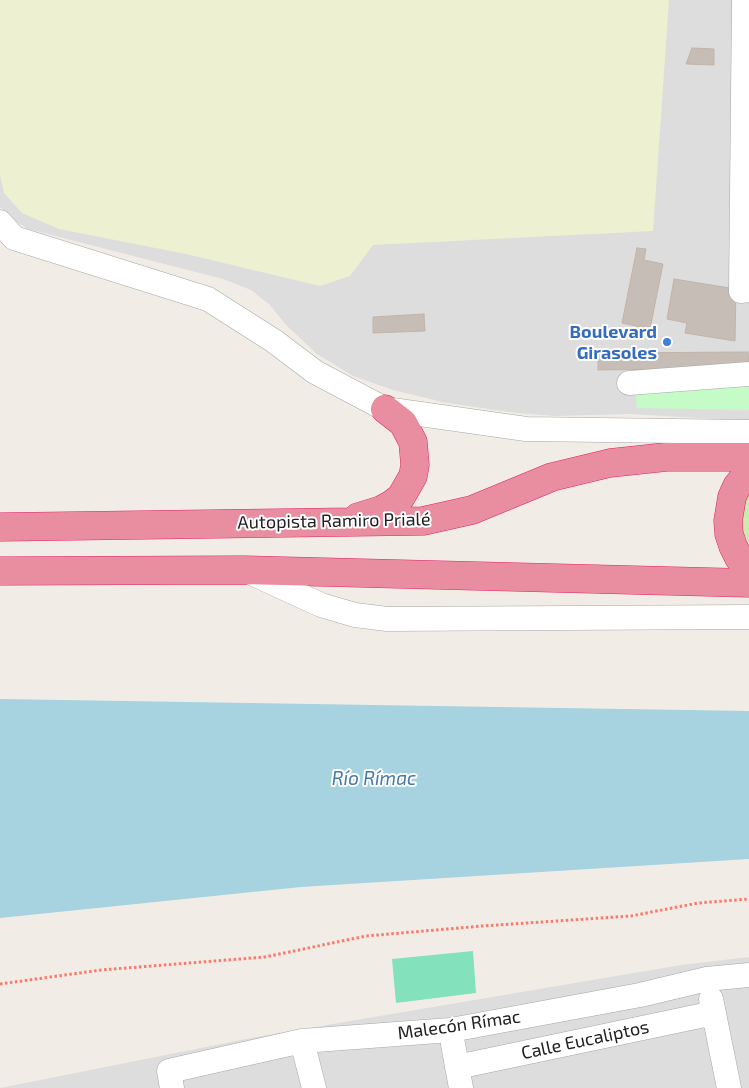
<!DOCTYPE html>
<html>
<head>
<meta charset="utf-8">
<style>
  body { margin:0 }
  canvas { display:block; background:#f1ede6 }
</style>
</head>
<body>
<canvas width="749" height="1088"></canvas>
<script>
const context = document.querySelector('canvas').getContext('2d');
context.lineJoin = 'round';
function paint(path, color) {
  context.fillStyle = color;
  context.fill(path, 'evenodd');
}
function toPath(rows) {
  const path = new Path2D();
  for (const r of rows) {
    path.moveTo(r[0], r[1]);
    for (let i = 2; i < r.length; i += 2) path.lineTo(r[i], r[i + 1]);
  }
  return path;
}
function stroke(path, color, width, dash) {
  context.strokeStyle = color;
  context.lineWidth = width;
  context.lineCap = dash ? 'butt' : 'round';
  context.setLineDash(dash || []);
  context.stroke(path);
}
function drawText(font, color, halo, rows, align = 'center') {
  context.font = font + ' "Exo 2",sans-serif';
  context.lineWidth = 4;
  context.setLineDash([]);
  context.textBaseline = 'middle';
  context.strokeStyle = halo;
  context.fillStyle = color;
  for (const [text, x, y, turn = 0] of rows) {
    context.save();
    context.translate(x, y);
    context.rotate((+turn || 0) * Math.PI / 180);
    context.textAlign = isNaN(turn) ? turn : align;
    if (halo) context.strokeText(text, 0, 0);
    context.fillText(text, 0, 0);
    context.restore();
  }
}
const residential = toPath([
  [0,0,749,0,749,421,631,414,555,416,517,413,447,403,393,390,353,376,317,354,286,325,270,305,251,290,223,279,28,229,18,223,0,207],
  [749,957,749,1088,0,1088,256,1037,681,965]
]);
const farmland = toPath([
  [0,0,669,0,653,231,373,245,350,276,320,286,186,254,59,229,22,213,4,193,0,175]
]);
const grass = toPath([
  [749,494,749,544,741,533,739,524,745,499]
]);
const park = toPath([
  [749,383,749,410,637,408,635,389]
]);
const pitch = toPath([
  [473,951,476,993,396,1003,392,959]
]);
const water = toPath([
  [0,699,749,711,749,859,301,887,0,918]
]);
const building = toPath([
  [692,48,714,49,714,65,686,64,692,48],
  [637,248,646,249,644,260,663,264,650,329,622,323,637,248],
  [674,279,736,289,735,341,685,333,687,323,667,319,674,279],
  [424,314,425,331,373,333,373,317,424,314],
  [748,352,749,368,598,370,598,353,748,352]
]);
const path = toPath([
  [0,984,101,970,265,957,366,936,482,926,631,916,698,903,749,899]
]);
const minor = toPath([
  [744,0,741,291,749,290],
  [0,222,14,238,208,299,274,341,315,372,385,409,526,429,749,432],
  [629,383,749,374],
  [247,571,321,605,355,615,387,619,749,617],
  [711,999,729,1088],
  [302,1041,314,1088],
  [453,1044,461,1088],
  [457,1067,714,1013],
  [172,1088,169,1071,302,1041,451,1030,640,995,707,979,749,975]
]);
const highway = toPath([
  [749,471,737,486,732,497,728,521,729,534,733,546,739,558,749,569],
  [358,517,381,510,392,504,401,497,413,476,415,465,413,442,403,423,385,409],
  [0,527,423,521,472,510,552,477,610,463,666,457,749,457],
  [0,571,244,570,749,583]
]);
const markers = [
  [667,342,5,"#3f7fe0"]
];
const shopNames = [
  ["Boulevard",657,332],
  ["Girasoles",657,353]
];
const streetNames = [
  ["Autopista Ramiro Prialé",334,521,-1],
  ["Malecón Rímac",459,1025,-8],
  ["Calle Eucaliptos",585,1040,-12]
];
const waterNames = [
  ["Río Rímac",374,779]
];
paint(residential, '#dedddd');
paint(farmland, '#eef0d2');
paint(grass, '#ccebac');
paint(park, '#c4fbc7');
paint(pitch, '#83e1bb');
paint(water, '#a6d3df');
paint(building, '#c6bdb6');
stroke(building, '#c3b4a8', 1);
stroke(minor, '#a7a7a7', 25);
stroke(highway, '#df2467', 29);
stroke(path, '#fc796c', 3, [2.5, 2.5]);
stroke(minor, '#fff', 24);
stroke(highway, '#e98da0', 28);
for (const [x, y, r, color] of markers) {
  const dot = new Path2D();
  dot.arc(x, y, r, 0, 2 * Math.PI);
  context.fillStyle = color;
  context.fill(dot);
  stroke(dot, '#fff', 2);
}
drawText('bold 18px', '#366cbe', '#fff', shopNames, 'right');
drawText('18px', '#202020', '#fff', streetNames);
drawText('italic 19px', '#477aab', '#fff', waterNames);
</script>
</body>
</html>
